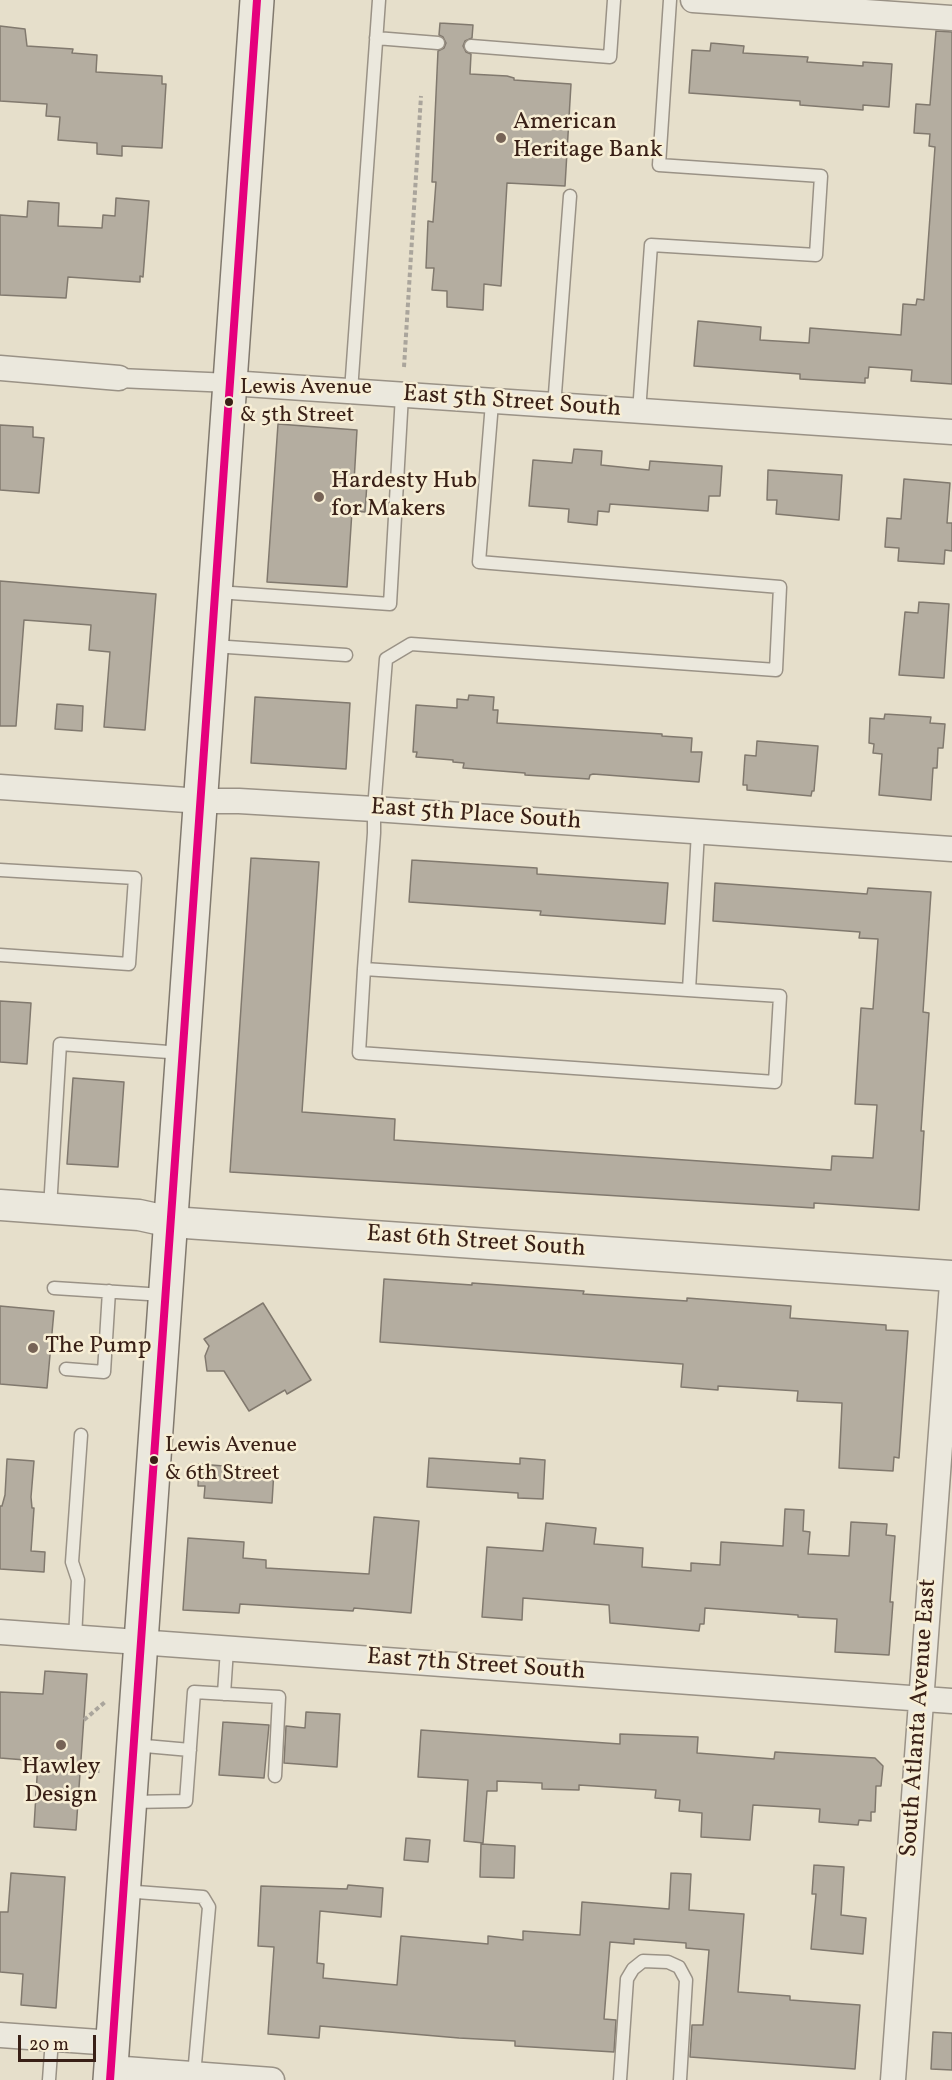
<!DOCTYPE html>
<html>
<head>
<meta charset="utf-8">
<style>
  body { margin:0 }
  #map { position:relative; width:952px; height:2080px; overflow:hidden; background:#e6dfcb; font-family:Vollkorn,serif }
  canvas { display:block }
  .scale { position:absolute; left:18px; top:2035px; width:78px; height:27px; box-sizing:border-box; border:3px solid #392017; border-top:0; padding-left:8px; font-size:18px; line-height:21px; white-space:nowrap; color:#392017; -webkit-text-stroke:4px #f7eed5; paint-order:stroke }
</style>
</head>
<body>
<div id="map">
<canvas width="952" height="2080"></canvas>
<div class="scale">20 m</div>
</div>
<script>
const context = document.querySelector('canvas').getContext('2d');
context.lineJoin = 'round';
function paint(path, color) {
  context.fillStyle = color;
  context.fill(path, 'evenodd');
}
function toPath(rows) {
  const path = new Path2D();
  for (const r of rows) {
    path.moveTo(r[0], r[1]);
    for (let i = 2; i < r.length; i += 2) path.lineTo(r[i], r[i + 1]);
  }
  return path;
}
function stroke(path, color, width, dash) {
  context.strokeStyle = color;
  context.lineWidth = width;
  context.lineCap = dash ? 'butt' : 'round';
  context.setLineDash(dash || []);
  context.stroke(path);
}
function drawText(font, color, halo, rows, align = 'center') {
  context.font = font + ' Vollkorn,serif';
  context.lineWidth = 5;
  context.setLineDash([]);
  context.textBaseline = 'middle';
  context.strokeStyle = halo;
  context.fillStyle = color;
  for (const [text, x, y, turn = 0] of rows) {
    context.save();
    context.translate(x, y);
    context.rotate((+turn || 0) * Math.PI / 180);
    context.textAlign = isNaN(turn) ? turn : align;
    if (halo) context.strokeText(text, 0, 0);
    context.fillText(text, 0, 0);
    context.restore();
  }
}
const building = toPath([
  [440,23,473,25,472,38,465,41,463,46,466,52,471,54,470,74,507,76,514,78,514,80,571,84,565,186,507,183,501,286,484,284,483,310,447,307,447,291,432,290,434,268,426,268,428,221,433,222,436,182,432,182,438,51,444,48,446,43,443,37,439,35,440,23],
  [0,26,25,29,27,46,73,49,72,53,97,55,96,72,162,76,162,84,166,84,162,148,122,146,122,156,97,154,97,143,58,140,60,117,46,116,47,104,0,101,0,26],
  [936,31,952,32,952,384,911,381,912,370,869,367,868,378,865,378,865,383,800,379,800,374,694,366,698,321,761,327,760,340,809,343,810,328,901,335,903,304,916,305,917,299,924,300,935,147,929,146,930,134,914,133,916,104,930,105,936,31],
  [711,43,744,46,743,53,808,57,807,62,863,66,863,62,892,64,889,107,863,105,863,110,800,105,800,101,689,93,692,50,710,51,711,43],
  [116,198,149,201,143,277,140,276,140,282,68,277,66,298,0,295,0,215,27,217,28,201,59,203,58,226,102,228,103,215,115,216,116,198],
  [278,424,357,430,354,482,367,483,365,512,352,511,347,587,267,582,278,424],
  [0,425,33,427,33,437,44,438,39,493,0,490,0,425],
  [574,449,602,451,601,465,649,470,650,461,722,466,720,496,709,496,708,511,610,504,609,512,598,511,597,525,568,522,569,509,529,506,533,460,572,463,574,449],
  [768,470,842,475,839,520,776,514,777,500,767,500,768,470],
  [904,479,950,483,947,523,952,523,952,551,945,550,944,564,898,561,899,548,885,547,887,518,901,519,904,479],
  [0,581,156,594,145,730,104,727,110,652,89,650,91,625,24,620,16,726,0,726,0,581],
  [919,602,949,604,944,678,899,675,905,612,918,613,919,602],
  [469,695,494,697,493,710,498,710,497,723,662,734,662,736,692,738,691,752,702,752,699,782,593,774,590,775,589,779,525,775,525,773,463,768,464,763,453,762,453,760,416,757,417,752,413,752,416,705,457,708,457,699,468,700,469,695],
  [255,697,350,703,346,769,251,763,255,697],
  [57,704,83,706,82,731,55,729,57,704],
  [885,714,931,717,930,723,945,724,943,748,938,748,937,768,933,768,931,800,879,795,882,754,873,753,874,744,869,743,870,718,884,719,885,714],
  [757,741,818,746,814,791,812,791,811,796,747,790,747,785,743,785,745,755,756,756,757,741],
  [251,858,319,862,302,1112,395,1119,394,1140,831,1170,832,1156,873,1158,877,1105,855,1104,861,1008,873,1009,878,939,859,938,860,932,713,921,715,883,867,894,868,888,931,892,923,1012,929,1013,921,1131,924,1131,919,1210,814,1203,814,1208,230,1172,251,858],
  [412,860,537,868,537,874,668,883,665,924,540,915,541,911,409,902,412,860],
  [0,1001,31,1003,27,1064,0,1062,0,1001],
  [73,1078,124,1082,118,1167,67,1164,73,1078],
  [384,1279,472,1285,472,1283,584,1291,583,1294,687,1301,687,1298,791,1306,790,1318,886,1325,886,1330,908,1331,899,1458,894,1457,893,1471,839,1468,842,1403,797,1401,798,1391,718,1386,718,1390,681,1387,683,1364,380,1342,384,1279],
  [263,1303,311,1380,287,1394,285,1390,249,1411,224,1371,207,1371,205,1356,209,1346,204,1339,263,1303],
  [0,1306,54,1311,47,1388,0,1384,0,1306],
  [429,1458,520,1464,520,1458,545,1460,543,1499,518,1498,518,1493,427,1487,429,1458],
  [7,1459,34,1461,31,1497,32,1508,34,1508,31,1551,45,1552,44,1572,0,1569,0,1506,2,1506,5,1495,7,1459],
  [199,1464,274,1470,272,1503,204,1498,205,1486,198,1486,199,1464],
  [785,1509,804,1510,803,1531,810,1532,808,1554,849,1556,851,1522,887,1524,886,1535,895,1536,890,1602,893,1602,889,1655,835,1652,837,1619,798,1617,798,1615,705,1608,704,1624,700,1624,699,1631,610,1623,609,1605,523,1598,522,1620,482,1617,487,1547,543,1551,546,1523,596,1528,594,1544,643,1548,642,1567,691,1571,691,1563,720,1565,721,1542,783,1546,785,1509],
  [374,1517,419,1521,411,1613,354,1608,353,1611,240,1604,239,1613,183,1610,188,1538,244,1542,243,1558,266,1560,266,1568,369,1574,374,1517],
  [45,1671,87,1674,76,1830,34,1827,38,1761,0,1758,0,1692,43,1694,45,1671],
  [306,1712,340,1714,337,1767,284,1763,286,1726,305,1728,306,1712],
  [223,1722,269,1725,264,1778,219,1775,223,1722],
  [421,1730,620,1744,620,1734,698,1737,697,1753,774,1759,775,1752,875,1758,883,1766,881,1786,876,1786,875,1812,871,1812,871,1821,859,1820,858,1825,819,1822,820,1809,753,1805,750,1840,701,1837,702,1813,679,1811,680,1800,655,1798,656,1790,579,1785,579,1790,542,1789,542,1783,497,1781,497,1791,487,1791,483,1843,464,1841,468,1780,418,1777,421,1730],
  [406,1838,430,1840,428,1862,404,1860,406,1838],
  [481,1844,515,1846,514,1878,480,1877,481,1844],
  [814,1865,844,1867,841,1915,866,1918,863,1954,811,1949,816,1894,812,1894,814,1865],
  [11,1873,65,1877,56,2008,21,2005,23,1974,0,1972,0,1912,8,1912,11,1873],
  [671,1873,691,1874,689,1910,744,1914,738,1992,790,1996,790,2000,860,2005,855,2069,690,2057,692,2025,703,2025,709,1950,686,1948,686,1943,634,1939,634,1944,610,1942,604,2019,616,2020,614,2052,515,2046,515,2041,459,2038,320,2026,319,2038,268,2034,274,1947,258,1946,261,1886,347,1889,348,1885,383,1888,381,1917,320,1911,317,1963,324,1964,323,1978,397,1985,401,1936,488,1944,488,1936,523,1940,523,1931,580,1935,582,1902,669,1909,671,1873],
  [933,2032,952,2033,952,2070,931,2069,933,2032]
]);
const path = toPath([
  [404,367,421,96],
  [84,1720,105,1702],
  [80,1771,101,1771]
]);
const service = toPath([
  [376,38,438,43],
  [471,46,610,57,614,0],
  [351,391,379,0],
  [554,407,570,196],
  [639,412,651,245,816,255,821,176,659,165,670,0],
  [217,592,390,604,402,395],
  [213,646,346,655],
  [0,870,135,878,129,964,0,955],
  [364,969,780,996,775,1082,359,1053,364,969,374,833,374,809,386,659,411,644,776,670,780,587,479,562,492,403],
  [689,990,698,832],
  [50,1208,60,1044,182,1053],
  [54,1288,164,1295],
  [66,1369,104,1372,109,1291],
  [75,1638,78,1580,72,1562,81,1435],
  [224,1694,227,1649],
  [134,1745,190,1750],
  [131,1802,186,1801,194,1692,279,1697,275,1776],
  [123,1891,203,1897,209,1907,194,2075],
  [49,2080,52,2039],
  [620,2080,627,1979,633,1969,643,1961,668,1962,679,1967,686,1980,680,2080]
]);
const pedestrian = toPath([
  [119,378,230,383]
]);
const minor = toPath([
  [693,0,952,18],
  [0,368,119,378],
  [230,383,952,432],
  [0,787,201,801,239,801,374,809,952,849],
  [0,1632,952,1701],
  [0,2035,113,2043],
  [111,2068,272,2080],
  [893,2080,952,1284]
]);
const tertiary = toPath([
  [0,1205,139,1215,171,1222,952,1276]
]);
const secondary = toPath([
  [110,2080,257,0]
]);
const bus1 = toPath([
  [110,2080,257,0]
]);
const markers = [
  [501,138,6,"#766356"],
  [229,402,5,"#392017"],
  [319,497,6,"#766356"],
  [33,1348,6,"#766356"],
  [154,1460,5,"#392017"],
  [61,1745,6,"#766356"]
];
const busNames = [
  ["Lewis Avenue",240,389],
  ["& 5th Street",240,417],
  ["Lewis Avenue",165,1447],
  ["& 6th Street",165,1475]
];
const poiNames = [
  ["American",513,124],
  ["Heritage Bank",513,152],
  ["Hardesty Hub",331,483],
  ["for Makers",331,511],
  ["The Pump",45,1348],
  ["Hawley",61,1769,"center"],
  ["Design",61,1797,"center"]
];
const streetNames = [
  ["East 5th Street South",512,403,4],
  ["East 5th Place South",476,816,4],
  ["East 6th Street South",476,1243,4],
  ["East 7th Street South",476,1666,4],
  ["South Atlanta Avenue East",920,1718,-86]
];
paint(building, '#b4ada0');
stroke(building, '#81796e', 1.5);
stroke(service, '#9a9286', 15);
stroke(pedestrian, '#9a9286', 21);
stroke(minor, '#9a9286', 27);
stroke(tertiary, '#9a9286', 33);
stroke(secondary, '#81796e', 36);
stroke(path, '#aaa59c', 4, [4.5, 3]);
stroke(service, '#ebe8dd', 12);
stroke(pedestrian, '#ebe8dd', 18);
stroke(minor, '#ebe8dd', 24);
stroke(tertiary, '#ebe8dd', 30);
stroke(secondary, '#ebe8dd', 33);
stroke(bus1, '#e5007d', 8);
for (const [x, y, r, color] of markers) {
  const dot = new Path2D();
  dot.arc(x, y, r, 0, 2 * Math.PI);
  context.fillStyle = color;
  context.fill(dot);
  stroke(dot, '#f7eed5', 2);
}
drawText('22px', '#392017', '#f7eed5', busNames, 'left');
drawText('24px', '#392017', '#f7eed5', poiNames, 'left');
drawText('24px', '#392017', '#f7eed5', streetNames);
</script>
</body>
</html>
